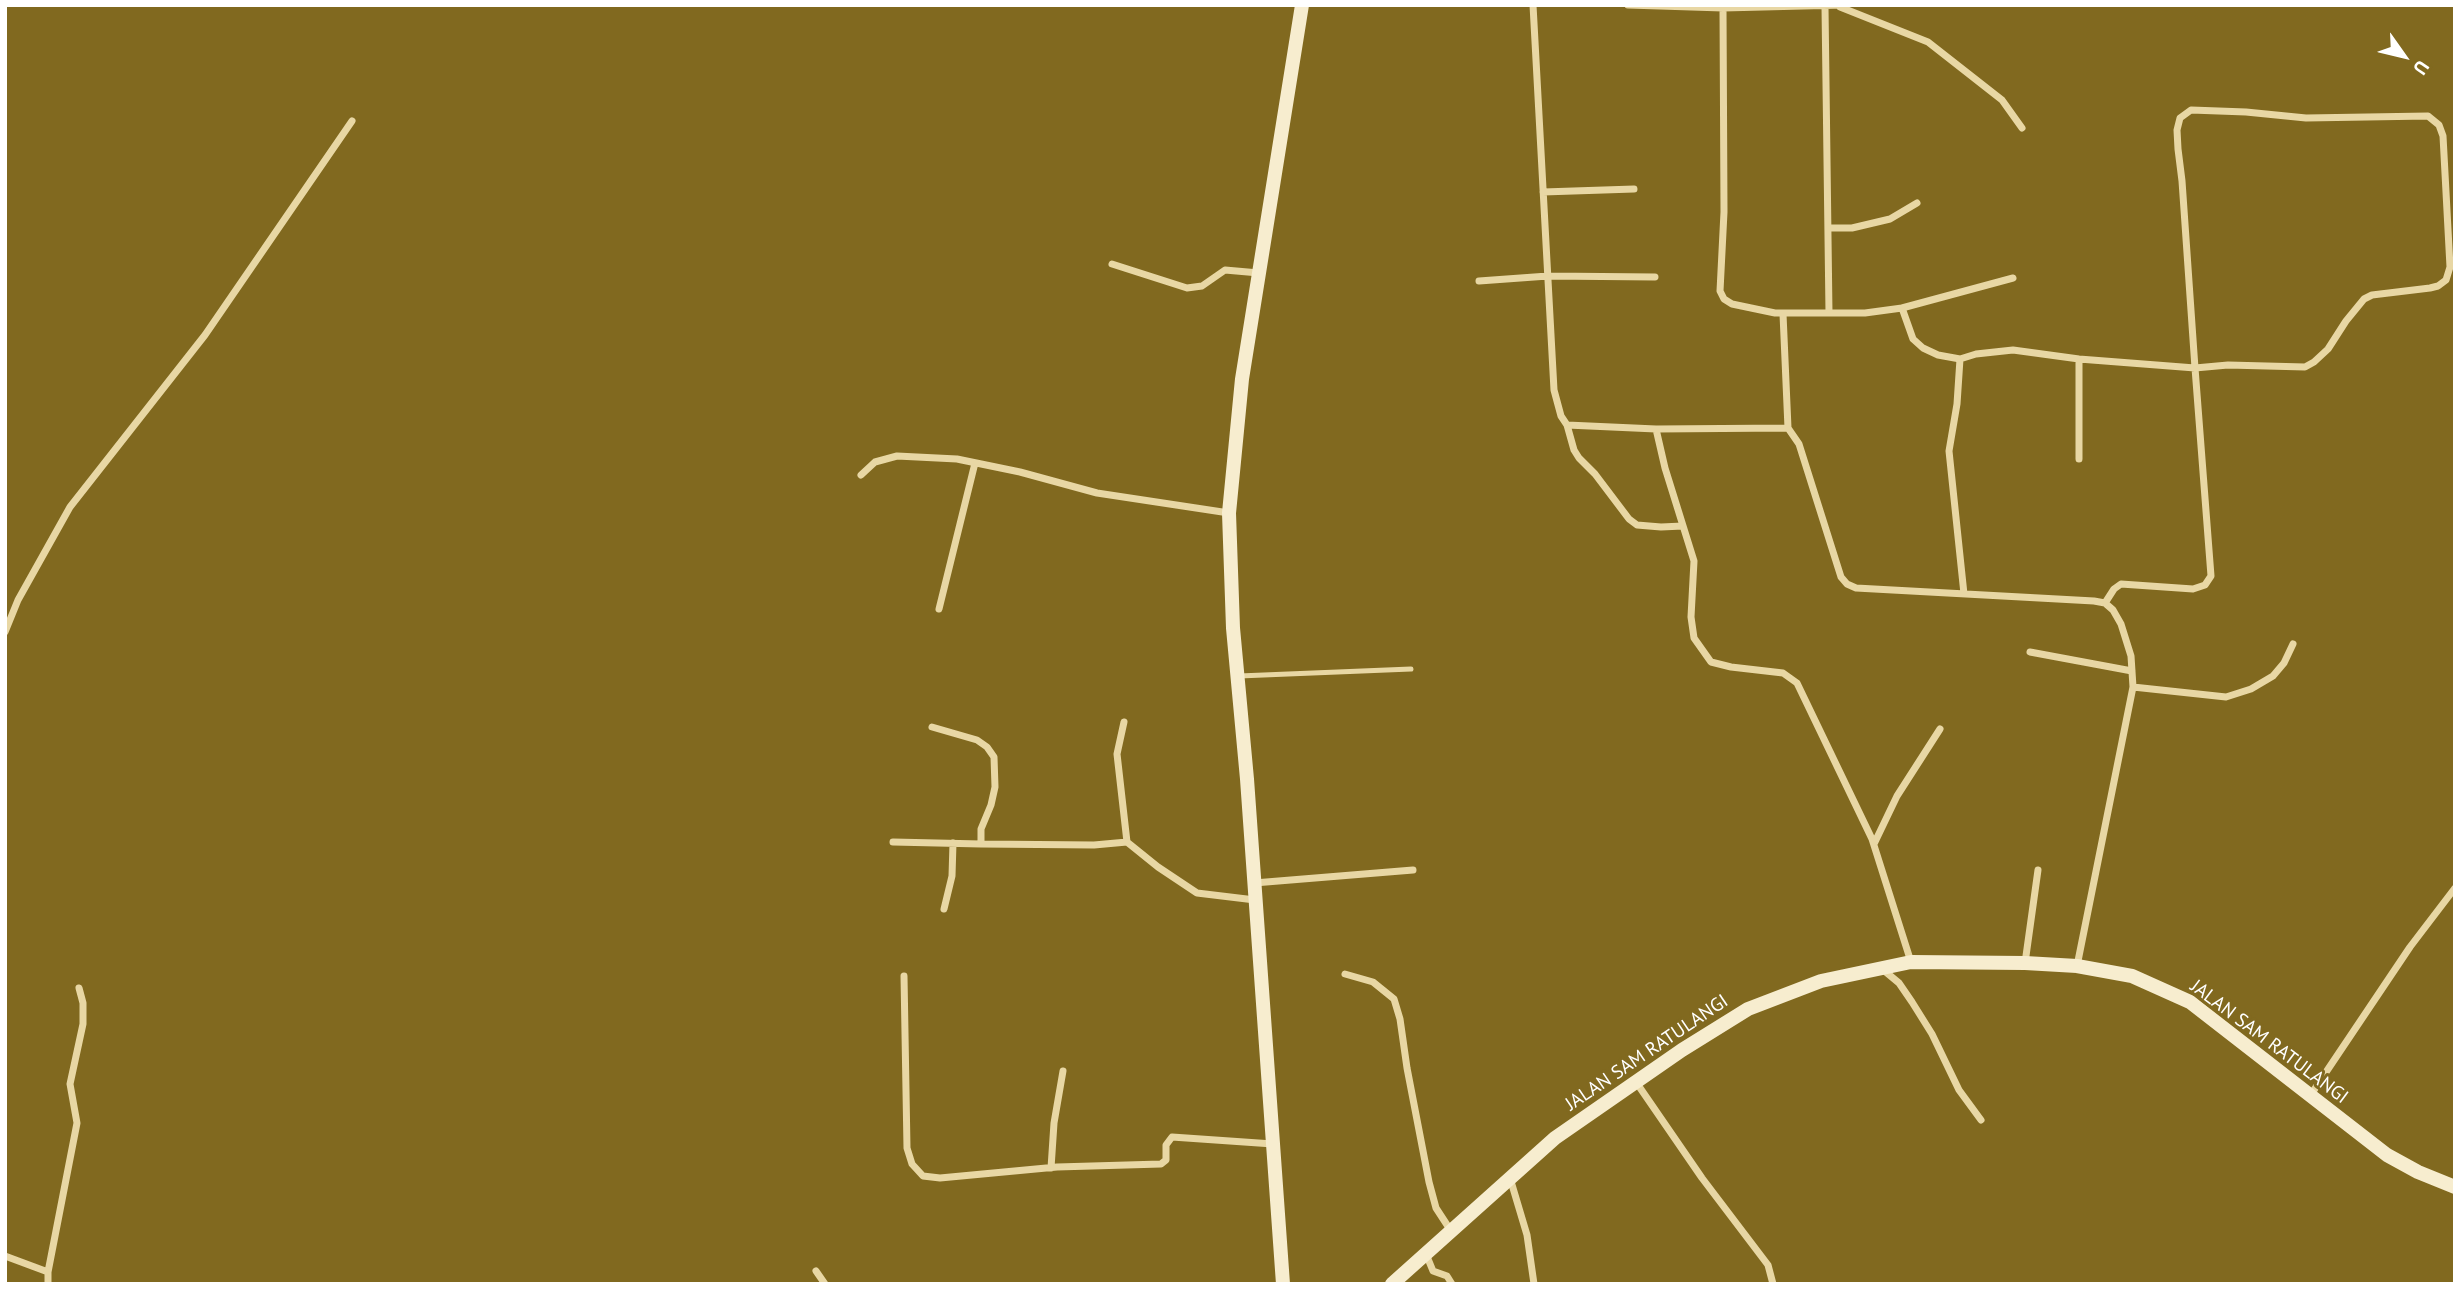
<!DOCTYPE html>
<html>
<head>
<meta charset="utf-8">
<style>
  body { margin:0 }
  #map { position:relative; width:2460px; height:1289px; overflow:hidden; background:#81691f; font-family:"PT Sans",sans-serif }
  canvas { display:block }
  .frame { position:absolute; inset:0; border:7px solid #fff; pointer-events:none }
  .north { position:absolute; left:2369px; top:21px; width:70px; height:70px; -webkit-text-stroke:5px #81691f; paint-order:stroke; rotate:124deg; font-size:19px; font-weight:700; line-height:28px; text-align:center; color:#fff }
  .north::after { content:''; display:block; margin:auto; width:24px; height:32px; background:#fff; clip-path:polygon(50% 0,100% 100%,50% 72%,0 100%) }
</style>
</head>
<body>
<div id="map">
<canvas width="2460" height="1289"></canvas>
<div class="frame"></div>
<div class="north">U</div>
</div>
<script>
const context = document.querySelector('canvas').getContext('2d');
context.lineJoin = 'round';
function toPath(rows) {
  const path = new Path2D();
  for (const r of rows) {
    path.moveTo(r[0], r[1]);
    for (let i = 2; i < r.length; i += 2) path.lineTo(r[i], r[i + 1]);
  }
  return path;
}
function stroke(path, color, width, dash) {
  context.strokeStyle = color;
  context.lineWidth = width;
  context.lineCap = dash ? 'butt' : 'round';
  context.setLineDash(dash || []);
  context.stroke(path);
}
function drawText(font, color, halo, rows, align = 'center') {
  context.font = font + ' "PT Sans",sans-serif';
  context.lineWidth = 6;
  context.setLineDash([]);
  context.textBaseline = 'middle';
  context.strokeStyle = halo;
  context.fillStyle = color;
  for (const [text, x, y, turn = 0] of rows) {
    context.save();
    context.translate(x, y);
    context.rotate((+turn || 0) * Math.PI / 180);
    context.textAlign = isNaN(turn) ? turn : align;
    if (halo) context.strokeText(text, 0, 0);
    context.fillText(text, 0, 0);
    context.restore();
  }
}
const lane = toPath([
  [1239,676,1411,669]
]);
const street = toPath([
  [1533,5,1554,390,1561,416,1567,425,1656,429,1788,428,1799,444,1841,577,1847,584,1856,588,2094,601,2105,603,2113,610,2121,624,2131,656,2133,687,2077,966],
  [1628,5,1723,8,1844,5],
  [1825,7,1829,313],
  [1840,7,1928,42,2002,100,2022,128],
  [1723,8,1724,212,1720,291,1724,299,1732,304,1775,313,1865,313,1902,308,1913,339,1923,348,1938,355,1960,359,1976,354,2013,350,2079,359,2195,368,2228,365,2305,367,2314,362,2328,349,2346,321,2364,299,2372,295,2430,288,2438,286,2446,280,2450,267,2443,136,2439,125,2428,116,2306,118,2246,112,2191,110,2180,118,2177,130,2178,149,2182,181,2195,368,2211,576,2205,585,2193,589,2121,584,2114,589,2105,603],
  [1543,192,1634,189],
  [1828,228,1852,228,1890,219,1917,203],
  [1112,264,1187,288,1202,286,1225,270,1259,273],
  [1479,281,1548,276,1655,277],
  [1902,308,2013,278],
  [1783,314,1788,428],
  [1960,359,1957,404,1949,451,1964,594],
  [2079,359,2079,459],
  [1567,425,1574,450,1579,458,1595,474,1629,519,1637,525,1661,527,1683,526],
  [1656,429,1665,468,1694,561,1691,617,1694,638,1711,662,1731,667,1783,673,1797,683,1872,839,1911,962],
  [861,475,875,462,897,456,957,459,1020,472,1097,493,1229,513],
  [939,609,975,463],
  [5,632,18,600,70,507,205,335,352,121],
  [2030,652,2132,671],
  [2133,687,2226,697,2251,689,2273,676,2284,663,2293,644],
  [1124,722,1117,754,1127,842],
  [932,727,977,740,987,747,994,757,995,787,991,805,981,829,981,844,1094,845,1127,842,1158,867,1197,893,1255,900],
  [893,842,981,844],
  [1874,844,1897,796,1940,729],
  [1254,883,1413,870],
  [944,909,952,876,953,843],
  [2025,963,2038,870],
  [1881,968,1899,983,1912,1002,1932,1034,1959,1090,1981,1120],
  [1345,974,1373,982,1394,999,1400,1019,1407,1068,1429,1182,1436,1208,1451,1231],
  [904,976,907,1148,912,1164,923,1176,940,1178,1057,1167,1161,1164,1166,1160,1166,1145,1172,1137,1273,1144],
  [1636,1082,1702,1178,1768,1265,1773,1284],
  [2310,1096,2410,947,2455,888],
  [1051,1168,1054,1123,1063,1071],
  [1510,1178,1527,1235,1534,1284],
  [1426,1254,1433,1271,1447,1276,1452,1284],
  [5,1256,48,1272,48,1284],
  [816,1271,825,1284],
  [48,1272,77,1123,70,1084,83,1024,83,1003,79,988]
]);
const secondary = toPath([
  [1283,1284,1247,779,1233,628,1229,513,1242,379,1302,5],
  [1392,1284,1555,1138,1682,1050,1748,1009,1821,981,1911,962,2025,963,2077,966,2132,976,2190,1002,2387,1155,2418,1172,2455,1187]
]);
const streetNames = [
  ["JALAN SAM RATULANGI",2269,1042,37],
  ["JALAN SAM RATULANGI",1647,1053,-34]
];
stroke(lane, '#e8d7a4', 5);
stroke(street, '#e8d7a4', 7);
stroke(secondary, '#f7edcf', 14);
drawText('19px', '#fff', '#81691f', streetNames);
</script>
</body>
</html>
